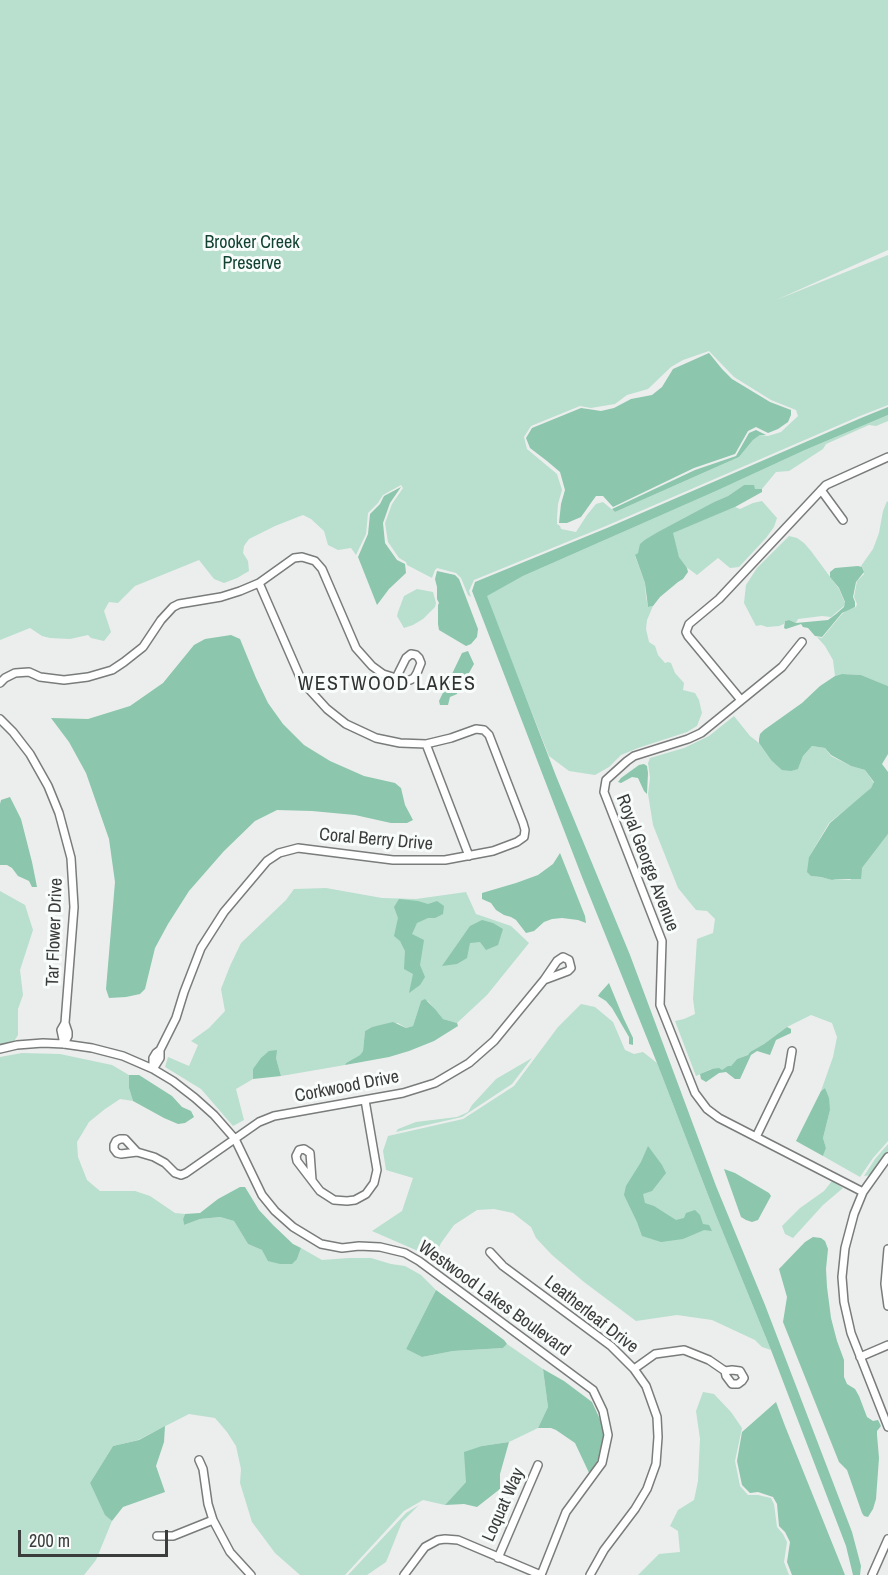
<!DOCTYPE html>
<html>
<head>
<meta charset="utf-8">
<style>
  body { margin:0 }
  #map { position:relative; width:888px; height:1575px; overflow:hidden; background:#ebeeed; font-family:"Archivo Narrow",sans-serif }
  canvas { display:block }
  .scale { position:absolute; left:18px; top:1530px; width:150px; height:27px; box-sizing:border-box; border:3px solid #3b3c3c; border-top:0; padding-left:8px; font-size:18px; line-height:21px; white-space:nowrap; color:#3b3c3c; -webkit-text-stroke:4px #f8fcfa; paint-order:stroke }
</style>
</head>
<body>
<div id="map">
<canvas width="888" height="1575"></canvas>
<div class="scale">200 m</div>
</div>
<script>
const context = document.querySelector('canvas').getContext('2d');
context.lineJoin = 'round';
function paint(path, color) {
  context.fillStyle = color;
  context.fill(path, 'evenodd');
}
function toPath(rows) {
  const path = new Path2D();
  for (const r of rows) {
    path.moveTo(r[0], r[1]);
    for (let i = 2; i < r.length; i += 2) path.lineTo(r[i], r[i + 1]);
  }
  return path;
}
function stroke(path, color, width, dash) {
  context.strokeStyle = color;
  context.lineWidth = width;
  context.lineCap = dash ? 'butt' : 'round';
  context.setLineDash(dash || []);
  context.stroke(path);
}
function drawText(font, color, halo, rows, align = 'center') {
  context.font = font + ' "Archivo Narrow",sans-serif';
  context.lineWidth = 6;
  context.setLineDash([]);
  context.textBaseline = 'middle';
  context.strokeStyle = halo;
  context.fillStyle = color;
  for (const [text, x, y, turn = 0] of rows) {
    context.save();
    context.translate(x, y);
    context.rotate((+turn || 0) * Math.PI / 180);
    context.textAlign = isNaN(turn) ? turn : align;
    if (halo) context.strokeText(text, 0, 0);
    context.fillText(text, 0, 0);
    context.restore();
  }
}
const green = toPath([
  [0,0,888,0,888,250,776,300,888,255,888,405,860,416,606,526,474,580,469,591,471,597,468,595,461,578,456,573,437,568,435,570,432,578,407,565,406,562,399,558,388,542,385,523,392,504,403,488,401,485,383,495,378,503,368,513,366,534,356,555,351,548,338,550,328,545,324,531,311,519,303,515,275,526,249,539,244,546,243,553,248,561,249,571,237,578,224,583,214,579,199,560,135,586,118,603,109,602,104,611,111,632,104,641,91,638,88,635,70,639,50,638,42,636,30,628,0,640],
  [709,351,734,377,771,400,796,410,798,416,781,432,768,436,760,435,753,440,739,457,615,512,603,502,596,504,587,515,576,532,561,529,560,526,557,524,557,517,558,504,562,490,557,474,527,449,524,437,531,426,580,406,591,408,615,404,627,395,648,389,671,367,683,360],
  [888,415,888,421,876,426,869,425,826,444,823,449,789,471,776,472,762,489,755,489,753,485,744,485,728,496,714,502,646,539,638,553,635,556,645,583,646,597,648,607,653,606,647,620,646,629,649,642,655,646,658,655,665,663,668,662,671,663,675,673,684,683,683,690,695,693,699,700,702,713,697,726,687,732,638,748,621,755,609,767,595,775,569,771,549,756,486,596,523,576,716,491,805,450],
  [762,501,777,518,774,527,766,538,739,567,730,568,718,558,697,575,685,566,679,557,672,533,735,507,740,509,753,503],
  [887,501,888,502,888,686,861,675,842,674,835,676,833,660,825,646,817,637,822,638,842,614,847,610,856,607,857,604,854,597,857,581,864,574,863,568,861,566,873,549,879,533,883,511],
  [789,536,797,538,804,543,811,551,839,589,845,603,844,606,831,617,822,616,798,619,796,623,789,620,785,621,784,624,779,626,767,627,761,625,756,626,744,603,746,585,757,568],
  [417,589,433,592,436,603,435,607,423,619,413,625,404,628,397,616,398,612,404,596],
  [734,716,750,736,759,743,771,760,798,769,803,756,812,746,825,748,831,756,851,766,865,770,874,783,871,788,863,796,829,823,809,857,811,876,821,877,832,880,837,879,850,880,862,868,888,834,888,1141,873,1158,860,1177,823,1156,826,1148,823,1138,830,1110,825,1088,821,1091,833,1057,837,1037,832,1023,811,1015,787,1027,764,1044,750,1052,748,1055,737,1059,731,1066,722,1070,711,1069,696,1076,675,1021,684,1019,695,1014,693,999,697,939,713,933,715,919,707,911,696,910,678,888,653,825,648,794,650,778,648,763,650,758,684,748,709,736],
  [326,888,382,898,416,899,466,892,476,914,511,926,529,943,487,995,457,1023,443,1019,428,1001,421,1001,413,1026,406,1028,398,1023,372,1027,365,1031,363,1051,360,1055,346,1063,345,1065,281,1076,276,1058,253,1069,253,1079,236,1089,244,1120,233,1126,201,1089,165,1067,168,1057,189,1066,198,1045,191,1041,209,1028,225,1011,221,989,230,966,241,943,286,900,294,889],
  [0,891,25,905,33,930,20,970,23,995,18,1009,18,1035,13,1043,0,1046],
  [581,1004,595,1007,613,1022,625,1050,634,1054,643,1052,657,1063,715,1213,771,1350,762,1347,755,1340,712,1320,677,1315,636,1321,584,1282,552,1255,536,1238,531,1227,513,1213,494,1209,477,1210,454,1225,441,1243,434,1258,372,1231,402,1211,413,1178,386,1170,383,1151,388,1136,463,1119,514,1086,558,1027],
  [22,1053,60,1054,112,1065,129,1075,129,1088,133,1101,120,1099,105,1109,89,1122,77,1142,78,1157,87,1180,100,1191,135,1191,150,1196,175,1213,185,1214,183,1219,184,1225,200,1219,220,1217,234,1221,248,1244,262,1250,297,1259,301,1248,322,1260,349,1258,371,1258,391,1264,405,1266,421,1275,436,1290,406,1349,422,1357,453,1351,503,1348,507,1344,543,1369,548,1407,538,1428,509,1442,482,1446,466,1482,445,1505,423,1500,404,1511,345,1575,300,1575,275,1553,252,1522,240,1483,241,1469,236,1446,227,1432,215,1418,189,1414,138,1440,113,1446,90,1483,105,1514,112,1521,96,1560,84,1575,0,1575,0,1057],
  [532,1058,512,1084,462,1117,396,1132,398,1129,416,1122,457,1117,468,1112,472,1105,496,1079],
  [888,1144,888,1153,871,1175,864,1176,875,1159],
  [832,1181,843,1188,823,1205,793,1238,785,1234,782,1226,800,1208,824,1191],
  [703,1392,714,1394,731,1412,742,1428,735,1461,740,1486,748,1495,758,1495,771,1498,774,1504,777,1527,783,1534,787,1542,784,1562,789,1575,638,1575,659,1554,680,1552,678,1531,670,1526,678,1510,694,1500,698,1481,700,1439,696,1411],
  [419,1505,402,1522,386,1562,367,1575,348,1575,406,1513]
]);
const water = toPath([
  [709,353,722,369,732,379,770,402,791,410,791,415,788,422,778,429,768,433,756,427,748,431,735,454,694,468,613,507,603,496,596,496,581,517,567,523,559,523,561,504,565,490,560,472,547,461,530,448,526,438,532,428,581,408,601,411,614,408,631,399,652,395,662,387,673,369],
  [888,407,888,415,805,450,716,491,523,576,487,596,556,776,630,955,716,1186,765,1305,852,1532,861,1566,860,1575,853,1575,846,1546,771,1350,715,1213,657,1063,582,877,472,591,475,582,607,528,861,418],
  [756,430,766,435,760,435,753,440,739,457,615,512,612,509,695,470,736,456,749,433],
  [744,485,754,485,755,489,762,489,762,492,735,507,673,533,679,557,687,568,688,572,683,579,678,582,660,597,653,606,648,607,645,583,635,555,638,553,640,544,646,539,658,532,714,502,728,496],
  [401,487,390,503,383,523,385,543,397,560,405,564,406,573,389,589,377,605,358,557,368,534,370,514,380,504,384,496],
  [858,566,862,567,864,572,856,582,853,597,855,602,855,607,842,613,822,637,815,636,808,628,803,627,801,624,786,629,784,628,785,621,789,620,796,623,828,620,836,614,844,607,845,602,839,588,830,577,830,572,835,568],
  [437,571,455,575,459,579,478,629,477,637,471,644,466,646,439,630,438,624,438,605,439,603,437,599,437,587,435,579],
  [231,635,240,639,256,678,268,703,283,724,304,745,330,761,364,776,395,783,401,788,405,805,413,820,407,823,391,823,355,815,312,811,277,810,255,821,224,851,189,891,168,924,155,948,145,989,140,994,126,997,109,998,106,989,115,882,109,839,86,773,69,742,51,718,88,719,130,706,163,683,194,645,205,639],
  [468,651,474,664,465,680,460,679,457,694,450,697,448,705,440,705,439,701,462,653],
  [842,674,861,675,888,686,888,754,882,764,888,772,888,834,862,868,861,879,837,879,832,880,821,877,811,876,807,872,809,857,830,823,871,788,874,782,865,770,851,766,831,755,825,748,812,746,803,756,798,769,791,771,782,770,771,760,759,743,759,739,760,734,764,730,802,703,820,686,835,676],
  [644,764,647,766,648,773,647,794,644,791,638,778,632,777,621,783,618,782,621,778,632,770,639,765],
  [10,797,21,819,32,862,37,887,32,887,29,881,18,876,12,868,7,865,0,865,0,804,1,800],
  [560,853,585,916,586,923,578,920,562,918,552,919,544,922,534,931,526,933,516,920,511,917,504,915,496,910,491,903,482,899,482,893,516,883,538,875,553,864],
  [399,899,418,901,428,904,437,901,444,906,443,914,435,918,428,918,417,923,412,934,424,940,420,965,425,977,420,985,409,993,413,974,404,969,405,951,400,941,394,936,398,918,394,907],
  [482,920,493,923,503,929,498,945,486,950,480,942,470,943,467,958,457,964,442,966,470,926],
  [609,983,623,1017,633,1038,633,1045,629,1044,629,1037,612,1008,606,1001,598,996,600,993],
  [425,999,435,1009,443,1019,457,1023,458,1026,434,1041,409,1051,389,1057,345,1065,346,1063,360,1055,363,1051,365,1031,372,1027,393,1022,406,1028,413,1026,421,1001],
  [787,1027,791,1029,791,1033,776,1040,770,1055,757,1051,751,1055,740,1079,735,1079,726,1072,719,1073,706,1082,701,1079,700,1074,712,1069,719,1068,722,1070,728,1066,731,1066,737,1059,748,1055,750,1052,764,1044],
  [277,1050,276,1058,281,1076,253,1079,253,1069,261,1058,269,1051],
  [129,1075,139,1075,172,1096,182,1107,191,1111,194,1117,185,1123,178,1124,164,1118,133,1101,129,1088],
  [825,1088,829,1098,830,1110,823,1138,826,1148,823,1156,796,1141,821,1091],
  [648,1146,662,1165,666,1173,652,1191,643,1194,645,1203,654,1206,676,1220,684,1218,686,1213,695,1210,700,1215,703,1224,709,1225,712,1231,704,1230,683,1239,661,1242,642,1236,637,1222,624,1195,626,1186,641,1162],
  [724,1169,735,1173,769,1193,771,1196,758,1220,752,1222,746,1220,741,1217],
  [240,1187,245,1187,259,1210,273,1225,293,1244,301,1248,297,1259,292,1264,280,1264,268,1261,262,1250,248,1244,234,1221,220,1217,200,1219,184,1225,183,1219,185,1214,200,1213,218,1199],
  [813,1237,821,1238,825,1241,828,1249,826,1269,827,1287,831,1318,837,1341,844,1360,844,1377,847,1384,855,1389,859,1396,867,1417,873,1421,878,1420,881,1426,877,1431,877,1435,879,1458,876,1499,873,1509,868,1517,864,1516,862,1513,847,1470,839,1462,783,1322,787,1297,779,1269,805,1242],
  [436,1290,504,1340,507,1344,503,1348,453,1351,422,1357,406,1349],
  [543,1369,564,1381,592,1402,604,1428,602,1449,591,1477,575,1443,556,1430,551,1428,538,1428,548,1407],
  [776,1402,785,1426,845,1575,792,1575,787,1562,790,1542,785,1532,779,1526,777,1504,773,1497,758,1492,750,1493,742,1485,737,1461,742,1432],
  [165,1426,164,1442,156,1466,165,1492,123,1507,112,1521,105,1515,90,1483,113,1446,139,1440],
  [509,1442,500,1474,500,1489,477,1507,464,1504,445,1505,466,1482,464,1452,482,1446]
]);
const minor = toPath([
  [821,490,843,520],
  [802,642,782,667,701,733,688,739,634,756,627,761,606,780,604,792,662,941,660,1005,695,1093,707,1109,719,1118,863,1192],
  [0,683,5,678,15,673,29,672,40,677,64,680,88,677,112,670,124,662,143,647,161,620,173,607,179,604,221,597,240,591,259,583,294,558,302,557,315,561,322,569,356,648,372,666,383,674,396,678,404,680,410,680,414,678,417,673,421,663,419,658,416,655,411,654,406,658,396,678],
  [741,700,688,636,686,632,689,624,719,599,826,485,888,457],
  [0,719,13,732,30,754,48,786,59,813,71,858,74,907,65,1023,61,1030,64,1044],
  [426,744,469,856],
  [64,1044,68,1036,68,1032,65,1023],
  [0,1049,17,1045,43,1043,64,1044,92,1048,123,1056,153,1069,173,1081,195,1098,214,1115,235,1139,262,1195,275,1211,293,1227,321,1244,342,1248,359,1246,380,1247,405,1253,419,1261,593,1390,603,1411,608,1435,602,1463,566,1512,541,1575],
  [153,1069,153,1058,156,1053,160,1050,176,1018,184,992,201,948,224,912,267,861,279,853,298,848,393,860,445,860,493,851,517,842,524,837,525,830,523,823,489,735,484,730,476,729,451,738,426,744,400,743,376,738,346,724,327,709,307,687,300,677,259,583],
  [153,1069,160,1058,160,1050],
  [756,1137,789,1069,792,1051],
  [137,1152,121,1154,117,1153,114,1149,114,1145,116,1141,120,1139,125,1139,137,1152,154,1157,165,1163,175,1173,181,1175,186,1173,259,1122,274,1116,403,1093,435,1083,469,1063,494,1041,544,980,557,961,563,957,569,960,571,968,568,971,544,980],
  [888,1157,863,1192,854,1214,845,1248,842,1277,844,1302,851,1333,888,1427],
  [312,1180,310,1153,304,1149,299,1150,296,1156,297,1161,320,1191,334,1200,347,1201,355,1200,366,1194,374,1183,377,1170,365,1100],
  [888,1249,885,1284,888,1306],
  [490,1252,503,1266,611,1346,634,1369,646,1386,657,1417,658,1437,656,1464,647,1489,635,1509,604,1550,590,1575],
  [860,1357,888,1345],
  [634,1369,655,1354,684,1350,709,1360,725,1371,732,1370,740,1371,744,1378,742,1381,738,1384,732,1384,726,1376,725,1371],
  [199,1460,203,1469,208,1504,213,1520,230,1552,251,1575],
  [157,1536,173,1536,213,1520],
  [498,1558,538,1465],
  [404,1575,425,1547,438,1540,445,1539,458,1540,541,1575],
  [872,1575,888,1539]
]);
const parkNames = [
  ["Brooker Creek",252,243],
  ["Preserve",252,264]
];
const streetNames = [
  ["Coral Berry Drive",376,840,5],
  ["Royal George Avenue",647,863,69],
  ["Tar Flower Drive",55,932,-88],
  ["Corkwood Drive",347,1087,-11],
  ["Westwood Lakes Boulevard",494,1299,36],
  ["Leatherleaf Drive",591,1315,38],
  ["Loquat Way",504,1505,-66]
];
const neighbourhoodNames = [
  ["WESTWOOD LAKES",387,685]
];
paint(green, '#b9dfce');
paint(water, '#8bc6ad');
stroke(minor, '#797c7b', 10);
stroke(minor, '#fff', 7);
drawText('18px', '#124332', '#f8fcfa', parkNames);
drawText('18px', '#3b3c3c', '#f8fcfa', streetNames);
context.letterSpacing = '1.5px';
drawText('20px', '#313432', '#f8fcfa', neighbourhoodNames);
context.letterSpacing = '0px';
</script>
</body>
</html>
